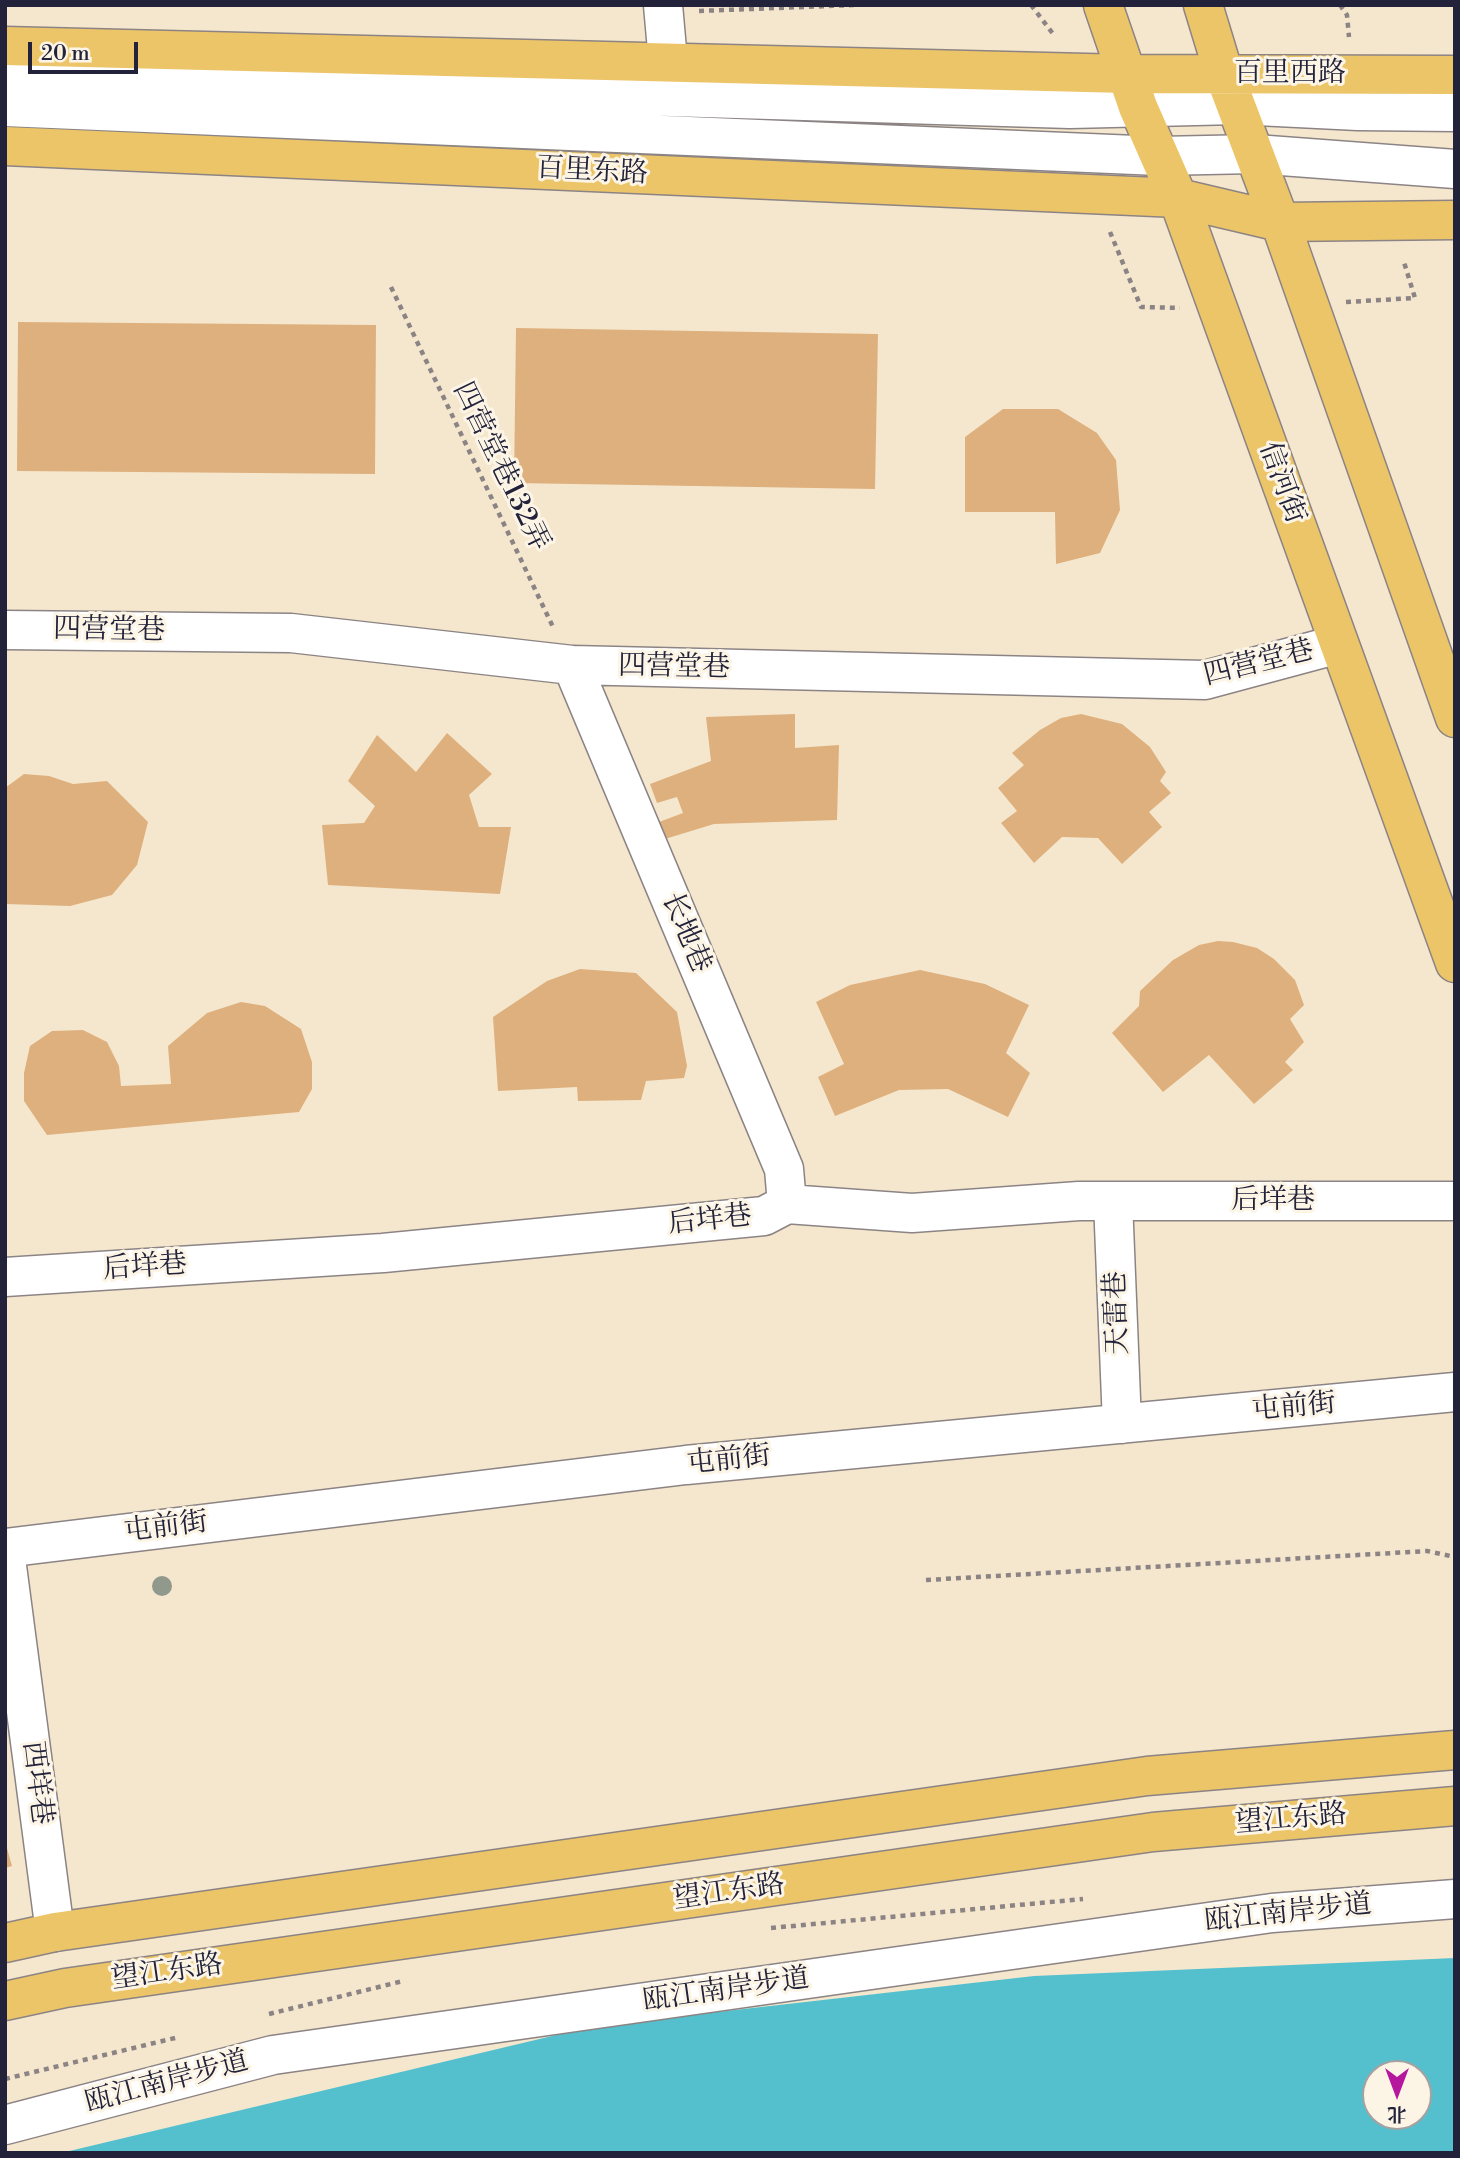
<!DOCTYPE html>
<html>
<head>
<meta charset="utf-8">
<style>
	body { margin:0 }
	#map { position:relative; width:1460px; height:2158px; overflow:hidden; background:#f5e7ce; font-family:"Libre Bodoni","Noto Serif SC",serif }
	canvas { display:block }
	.frame { position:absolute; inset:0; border:7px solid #22223b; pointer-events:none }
	.north { position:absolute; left:1362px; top:2060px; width:70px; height:70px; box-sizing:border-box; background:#fcf5e5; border:2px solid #a5a1a1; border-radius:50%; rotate:180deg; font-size:19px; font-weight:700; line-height:28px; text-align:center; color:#22223b }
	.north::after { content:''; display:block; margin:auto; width:24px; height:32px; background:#b5179e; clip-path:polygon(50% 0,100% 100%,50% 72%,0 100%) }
	.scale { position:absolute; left:28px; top:42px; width:110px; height:32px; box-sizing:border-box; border:4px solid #22223b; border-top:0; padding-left:9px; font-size:21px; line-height:24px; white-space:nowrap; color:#22223b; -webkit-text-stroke:5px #fcf5e5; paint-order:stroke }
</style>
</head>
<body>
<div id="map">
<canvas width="1460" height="2158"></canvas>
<div class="frame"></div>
<div class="north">北</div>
<div class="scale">20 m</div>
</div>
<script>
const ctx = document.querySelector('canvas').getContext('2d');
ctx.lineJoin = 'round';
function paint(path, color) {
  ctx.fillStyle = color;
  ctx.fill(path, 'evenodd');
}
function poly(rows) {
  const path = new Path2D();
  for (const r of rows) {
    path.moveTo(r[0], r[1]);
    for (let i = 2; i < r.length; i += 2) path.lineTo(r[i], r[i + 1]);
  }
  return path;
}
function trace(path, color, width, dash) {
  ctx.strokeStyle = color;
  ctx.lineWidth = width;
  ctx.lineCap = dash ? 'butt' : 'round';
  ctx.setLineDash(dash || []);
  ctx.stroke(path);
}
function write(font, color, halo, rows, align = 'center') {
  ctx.font = font + ' "Libre Bodoni","Noto Serif SC",serif';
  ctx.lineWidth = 6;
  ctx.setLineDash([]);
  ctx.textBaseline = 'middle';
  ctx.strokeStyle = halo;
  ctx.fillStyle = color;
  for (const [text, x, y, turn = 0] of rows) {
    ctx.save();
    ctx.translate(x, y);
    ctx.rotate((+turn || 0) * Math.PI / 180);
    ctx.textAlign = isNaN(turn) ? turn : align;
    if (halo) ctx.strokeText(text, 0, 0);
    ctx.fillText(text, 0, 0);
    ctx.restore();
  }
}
paint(poly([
	[1455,1958,1455,2153,61,2153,594,2026,1034,1976],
	[1376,2074,1418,2074,1418,2116,1376,2116]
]), '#54c0ce');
paint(poly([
	[18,322,376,325,375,474,17,471],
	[516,328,878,334,875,489,514,483],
	[1003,409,1058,409,1097,433,1116,460,1120,510,1100,553,1056,564,1055,512,965,512,965,437],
	[795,714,795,748,839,745,837,820,714,824,665,839,659,822,683,813,677,797,657,803,650,784,711,761,706,717],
	[1081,714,1122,724,1150,747,1166,772,1160,781,1171,793,1149,812,1162,827,1122,864,1098,838,1062,837,1034,863,1001,823,1017,811,998,788,1024,765,1012,753,1040,730,1061,718],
	[447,733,492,774,469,795,479,827,511,827,500,894,328,885,322,825,364,823,375,806,348,781,377,735,416,772],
	[24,774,49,776,73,784,107,781,148,822,137,865,112,895,70,906,5,904,5,788],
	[1218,941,1233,942,1257,948,1274,959,1295,980,1304,1005,1290,1019,1304,1042,1285,1062,1293,1070,1254,1104,1209,1055,1163,1092,1112,1033,1139,1006,1140,991,1173,960,1199,945],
	[580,969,636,973,677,1012,687,1066,684,1078,646,1081,641,1100,578,1101,577,1087,498,1091,493,1017,547,981],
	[920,970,985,984,1029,1005,1006,1053,1030,1073,1008,1117,948,1089,899,1090,835,1116,818,1077,844,1064,816,1002,850,985],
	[241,1002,265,1006,301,1029,312,1062,312,1089,299,1112,47,1135,24,1101,24,1073,30,1046,52,1031,83,1030,107,1042,119,1066,121,1086,171,1084,168,1046,207,1013],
	[5,1841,12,1866,5,1868]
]), '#deb07d');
const minor = poly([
	[663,5,668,61],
	[5,77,1070,109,1237,105,1358,111,1455,112],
	[5,107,1159,156,1255,154,1455,169],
	[5,630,291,633,572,665,1205,680,1339,644],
	[572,665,784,1169,787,1204],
	[1113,1201,1122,1424],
	[5,1277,383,1253,764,1216,787,1204,912,1213,1079,1201,1455,1201],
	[5,1548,686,1465,1455,1392],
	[5,1551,55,1932],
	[5,2125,273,2055,1272,1913,1455,1899]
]);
const major = poly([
	[1103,5,1138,107,1178,198,1455,963],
	[1203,5,1224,74,1280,222,1455,718],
	[5,46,1126,74,1455,75],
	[5,146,1178,198,1280,222,1455,220],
	[5,1943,55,1932,1147,1776,1455,1750],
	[5,2001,65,1988,1153,1832,1455,1806]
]);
trace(minor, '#8c8484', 41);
trace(major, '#8c8484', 41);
trace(poly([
	[1031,5,1054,35],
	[1340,5,1347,15,1349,37],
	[699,11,855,5],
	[1110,232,1141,307,1180,308],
	[391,287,553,627],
	[1346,302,1415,298,1403,259],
	[926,1580,1427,1551,1455,1557],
	[771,1928,1083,1899],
	[269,2014,403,1981],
	[5,2079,179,2037]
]), '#8c8484', 4.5, [5, 5]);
trace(minor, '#fff', 38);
trace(major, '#edc569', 38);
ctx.fillStyle = '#91998d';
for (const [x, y] of [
	[162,1586]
]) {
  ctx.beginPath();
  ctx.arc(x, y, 10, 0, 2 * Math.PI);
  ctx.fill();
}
write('28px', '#22223b', '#fcf5e5', [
	["百里西路",1290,74],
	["百里东路",592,172,3],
	["四营堂巷132弄",500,467,64],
	["信河街",1281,483,70],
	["四营堂巷",109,631,1],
	["四营堂巷",1259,664,-14],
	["四营堂巷",674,668,1],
	["长地巷",685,933,67],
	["后垟巷",1273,1201],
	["后垟巷",710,1221,-6],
	["后垟巷",145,1268,-4],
	["天雷巷",1118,1313,-92],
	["屯前街",1294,1408,-5],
	["屯前街",729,1461,-6],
	["屯前街",166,1528,-7],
	["西垟巷",36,1783,83],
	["望江东路",1291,1820,-5],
	["望江东路",729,1893,-8],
	["瓯江南岸步道",1288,1914,-6],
	["望江东路",167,1973,-8],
	["瓯江南岸步道",726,1991,-8],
	["瓯江南岸步道",167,2083,-15]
]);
</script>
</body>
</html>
